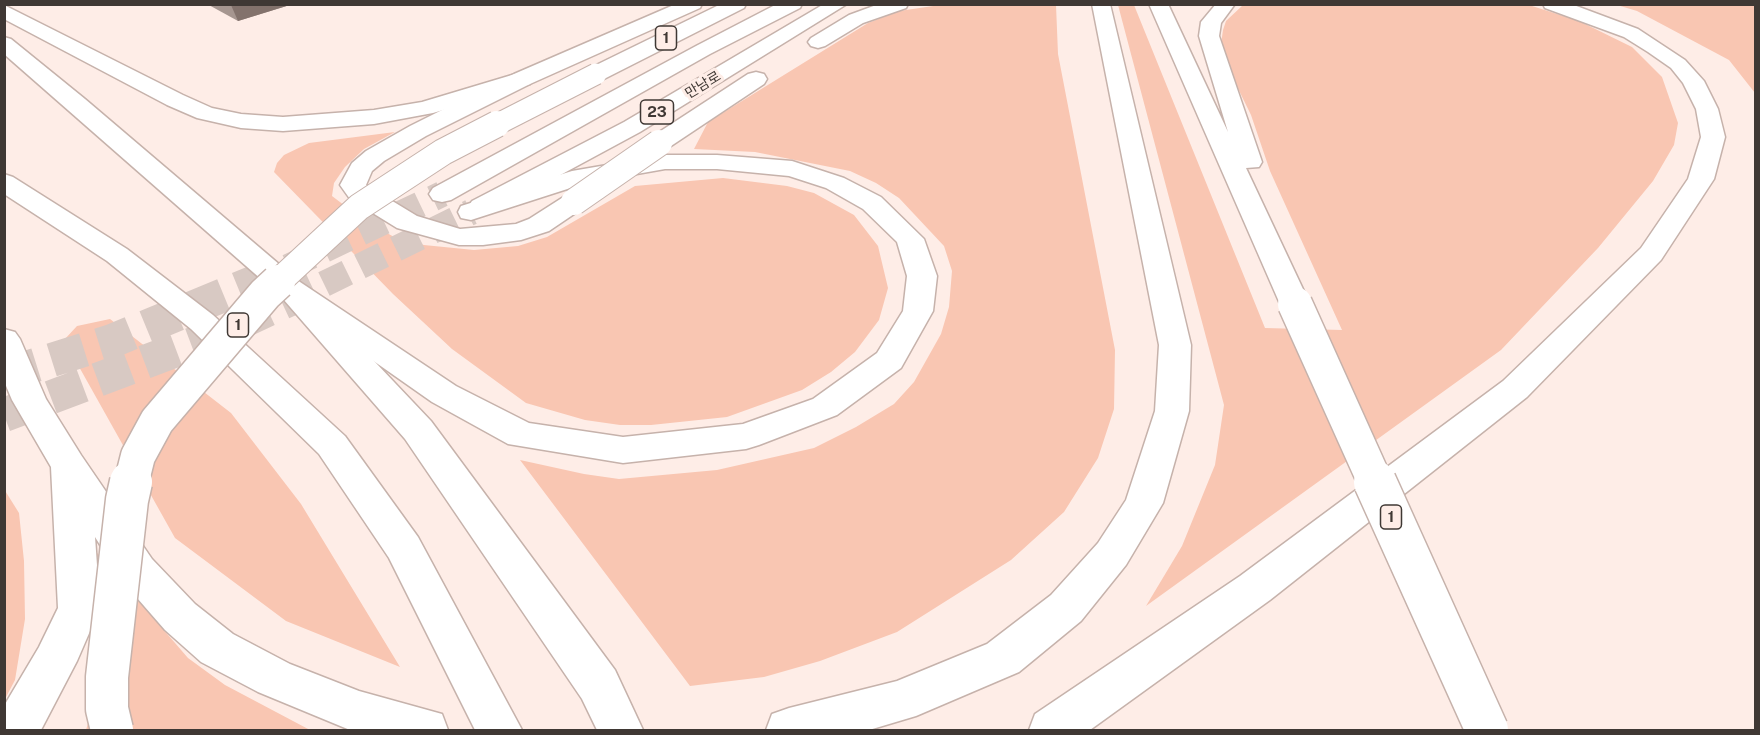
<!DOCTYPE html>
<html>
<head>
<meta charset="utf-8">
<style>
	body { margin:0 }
	#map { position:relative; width:1760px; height:735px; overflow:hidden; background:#feede7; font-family:"Public Sans",sans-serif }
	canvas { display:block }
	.frame { position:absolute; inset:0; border:6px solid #3f3834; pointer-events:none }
</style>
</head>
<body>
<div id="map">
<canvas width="1760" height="735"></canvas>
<div class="frame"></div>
</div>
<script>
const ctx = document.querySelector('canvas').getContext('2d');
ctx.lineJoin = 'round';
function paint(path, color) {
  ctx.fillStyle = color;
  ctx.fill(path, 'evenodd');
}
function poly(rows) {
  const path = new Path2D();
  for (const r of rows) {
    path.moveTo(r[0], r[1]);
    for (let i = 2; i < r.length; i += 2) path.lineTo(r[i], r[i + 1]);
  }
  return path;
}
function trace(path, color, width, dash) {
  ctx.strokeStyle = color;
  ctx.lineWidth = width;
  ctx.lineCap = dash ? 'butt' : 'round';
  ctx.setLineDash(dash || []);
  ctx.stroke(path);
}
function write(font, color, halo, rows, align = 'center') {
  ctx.font = font + ' "Public Sans","Noto Sans KR",sans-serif';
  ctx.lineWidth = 6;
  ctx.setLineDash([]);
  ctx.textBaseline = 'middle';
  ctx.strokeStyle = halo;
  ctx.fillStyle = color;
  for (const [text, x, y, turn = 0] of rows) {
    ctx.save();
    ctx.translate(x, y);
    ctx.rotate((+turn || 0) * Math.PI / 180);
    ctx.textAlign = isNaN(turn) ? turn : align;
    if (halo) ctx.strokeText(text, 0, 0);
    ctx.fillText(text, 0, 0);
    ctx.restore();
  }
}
paint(poly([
	[940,5,1056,5,1058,54,1115,350,1114,409,1098,458,1064,512,1011,560,897,632,820,661,764,677,690,686,520,460,584,474,619,479,717,470,814,448,856,427,894,404,914,382,941,334,949,307,952,271,944,246,899,198,876,183,850,171,755,152,694,149,708,122,868,23,899,11],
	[1118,5,1134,5,1265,328,1342,330,1270,171,1251,115,1227,66,1221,44,1223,30,1226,21,1243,5,1529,5,1579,21,1632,47,1662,77,1678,123,1674,145,1653,181,1598,248,1501,350,1146,606,1182,546,1215,465,1224,405],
	[1617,5,1755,5,1755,93,1729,60,1637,11],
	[395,132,364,149,345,167,334,183,332,196,361,218,394,237,424,245,474,250,518,246,547,237,635,186,723,178,787,186,814,193,854,215,878,246,888,288,879,320,855,352,831,372,802,390,727,417,651,425,620,425,585,420,526,403,452,349,393,294,274,172,277,163,284,155,309,143],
	[110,319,231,413,301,504,400,667,286,621,175,538,64,340,77,326],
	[4,489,19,513,24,561,25,619,15,680,5,699],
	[92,547,188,658,225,685,310,730,86,730,95,700,107,574]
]), '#f9c6b2');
trace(poly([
	[252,284,442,194],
	[324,284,471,212]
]), '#d8c9c3', 26, [26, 14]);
trace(poly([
	[4,375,112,341,255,282],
	[4,415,198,342,327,282]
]), '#d8c9c3', 34, [34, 16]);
const trunk = poly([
	[676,4,702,4,700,8,530,84,426,136,384,161,372,171,366,185,417,216,460,229,516,224,529,219,565,196,574,194,583,196,587,202,583,208,549,231,521,240,483,245,459,245,397,228,350,199,340,185,352,163,366,151,410,126,514,74,676,4],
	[721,4,746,4,744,8,604,79,596,80,588,79,585,74,588,69,721,4],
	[777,4,802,4,800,8,710,54,451,200,442,202,433,200,429,194,433,188,696,46,777,4],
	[824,4,847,4,640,132,490,213,481,215,472,213,468,207,472,201,624,122,824,4],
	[879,4,908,4,906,8,863,23,825,46,818,48,811,46,808,42,811,38,849,15,879,4],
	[1092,4,1110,4,1191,345,1189,411,1163,503,1126,565,1081,621,1019,672,916,716,869,730,766,730,772,714,789,708,897,681,987,644,1051,595,1098,543,1126,500,1155,411,1159,345,1092,4],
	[1149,4,1168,4,1228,132,1199,36,1201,22,1216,4,1235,4,1221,23,1219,36,1262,162,1259,167,1246,168,1310,304,1306,311,1295,313,1284,311,1280,304,1149,4],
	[1543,4,1571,4,1638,29,1685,60,1704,81,1718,109,1725,137,1714,179,1661,260,1527,397,1270,600,1090,730,1029,730,1035,714,1240,576,1503,381,1641,248,1688,179,1701,137,1696,109,1683,83,1671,68,1648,52,1624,37,1545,8,1543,4],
	[756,72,764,74,767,79,764,84,668,148,659,150,650,148,647,143,650,138,748,74,756,72],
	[4,174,13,177,127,249,213,315,345,436,418,537,522,730,475,730,389,558,319,454,191,329,107,261,4,194,4,174],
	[292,283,303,286,431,421,615,670,643,730,597,730,582,699,405,439,277,292,281,286,292,283],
	[4,329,15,332,20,339,46,399,81,455,152,559,195,604,233,634,290,664,359,691,442,714,448,730,350,730,258,692,201,662,165,630,124,583,95,537,100,608,77,661,41,730,4,730,4,706,39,647,58,608,51,467,12,400,4,381,4,329]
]);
const motorway = poly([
	[4,5,183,95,212,108,241,114,283,117,374,110,422,102,522,72,530,74,533,79,530,84,433,113,374,124,283,131,241,128,197,118,167,105,4,19,4,5],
	[4,37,11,39,85,99,300,282,456,386,529,423,623,437,743,424,813,399,877,353,903,311,907,276,897,242,863,209,826,188,789,176,717,169,665,169,586,183,471,220,461,218,458,212,461,206,572,171,665,155,717,155,792,161,844,178,881,197,924,239,937,276,933,311,901,368,837,415,759,445,746,449,623,463,508,444,432,402,278,294,4,54,4,37]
]);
trace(trunk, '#c6b2ab', 3);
trace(motorway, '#c6b2ab', 3);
paint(trunk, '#fff');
paint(motorway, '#fff');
const trunkBridgeFar3 = poly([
	[494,126,596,74]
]);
const trunkBridgeFar2 = poly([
	[574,202,659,143],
	[276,284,359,207,443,152,497,124]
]);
const trunkBridgeFar1 = poly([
	[1295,304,1376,484],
	[131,484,138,456,157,421,265,294,278,282]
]);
const trunkBridge = poly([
	[1375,482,1487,730],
	[112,730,107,709,107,677,127,500,131,482]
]);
trace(trunkBridgeFar3, '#c6b2ab', 23, []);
trace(trunkBridgeFar2, '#c6b2ab', 28, []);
trace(trunkBridgeFar1, '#c6b2ab', 37, []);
trace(trunkBridge, '#c6b2ab', 45, []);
trace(trunkBridgeFar3, '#fff', 21);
trace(trunkBridgeFar2, '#fff', 26);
trace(trunkBridgeFar1, '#fff', 34);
trace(trunkBridge, '#fff', 42);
paint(poly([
	[207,4,293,4,238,21]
]), '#a69690');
paint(poly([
	[231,5,231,4,293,4,238,21]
]), '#83726c');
write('14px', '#3f3834', '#feede7', [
	["만남로",703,85,-31]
]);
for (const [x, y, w] of [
	[666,38,21],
	[657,112,33],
	[238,325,21],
	[1391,517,21]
]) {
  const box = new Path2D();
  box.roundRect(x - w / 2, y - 12, w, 24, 4.5);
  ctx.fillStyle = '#feede7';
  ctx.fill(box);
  trace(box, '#3f3834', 1.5);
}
write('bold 15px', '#3f3834', null, [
	["1",666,38],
	["23",657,112],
	["1",238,325],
	["1",1391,517]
]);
</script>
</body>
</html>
